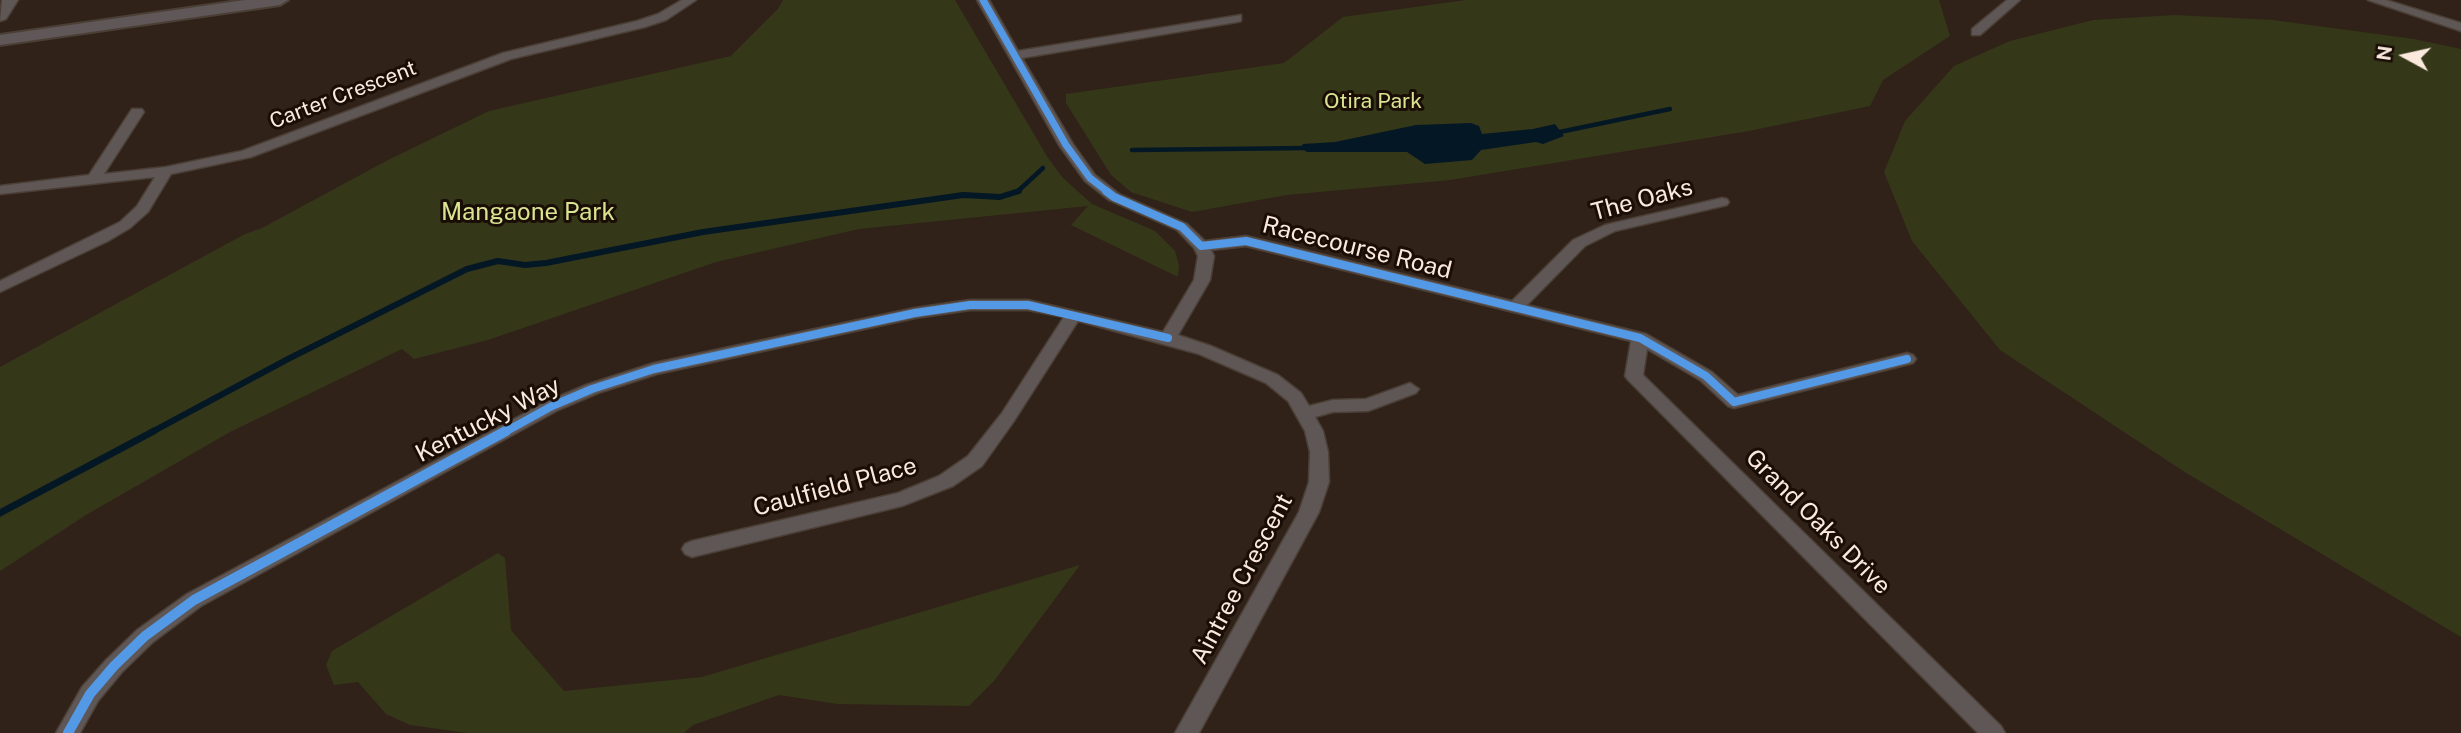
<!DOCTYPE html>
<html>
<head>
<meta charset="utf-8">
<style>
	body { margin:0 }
	#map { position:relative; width:2461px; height:733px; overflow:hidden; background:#302219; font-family:"Public Sans",sans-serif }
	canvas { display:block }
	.north { position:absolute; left:2370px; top:21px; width:70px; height:70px; -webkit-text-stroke:5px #190d06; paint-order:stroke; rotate:278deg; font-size:19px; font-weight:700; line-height:28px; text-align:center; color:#fbe9de }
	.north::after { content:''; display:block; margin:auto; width:24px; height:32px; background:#fbe9de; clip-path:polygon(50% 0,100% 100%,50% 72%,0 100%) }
</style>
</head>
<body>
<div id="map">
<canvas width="2461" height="733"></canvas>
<div class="north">N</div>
</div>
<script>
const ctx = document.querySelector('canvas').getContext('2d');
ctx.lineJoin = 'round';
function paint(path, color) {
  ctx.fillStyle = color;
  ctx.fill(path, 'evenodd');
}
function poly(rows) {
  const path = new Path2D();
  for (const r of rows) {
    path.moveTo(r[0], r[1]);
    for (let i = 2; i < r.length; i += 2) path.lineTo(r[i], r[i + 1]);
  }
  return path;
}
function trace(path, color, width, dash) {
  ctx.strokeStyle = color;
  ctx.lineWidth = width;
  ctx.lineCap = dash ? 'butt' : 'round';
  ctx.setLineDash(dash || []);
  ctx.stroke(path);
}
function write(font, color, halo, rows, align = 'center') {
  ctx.font = font + ' "Public Sans",sans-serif';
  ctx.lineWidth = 6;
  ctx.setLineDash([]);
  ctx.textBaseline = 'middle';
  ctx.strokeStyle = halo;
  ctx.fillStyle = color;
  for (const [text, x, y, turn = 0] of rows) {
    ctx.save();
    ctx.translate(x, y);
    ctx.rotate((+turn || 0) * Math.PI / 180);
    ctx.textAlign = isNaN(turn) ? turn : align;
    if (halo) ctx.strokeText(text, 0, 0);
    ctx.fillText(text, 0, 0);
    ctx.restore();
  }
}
paint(poly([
	[783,0,955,0,1048,158,1063,178,1092,204,1155,231,1175,251,1179,265,1178,277,1071,225,1088,206,859,229,716,262,488,340,414,359,402,349,230,432,86,515,0,571,0,367,245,234,262,228,388,160,489,111,731,56,778,9],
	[1466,0,1939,0,1950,36,1883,80,1870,106,1749,131,1450,180,1287,195,1192,212,1131,192,1111,175,1066,103,1066,94,1284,63,1343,17],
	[2175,15,2273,20,2414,39,2461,49,2461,637,2183,471,2000,350,1912,241,1884,172,1905,121,1954,66,2010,41,2093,20],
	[498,553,505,558,511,630,564,691,702,677,1080,565,994,681,969,706,838,704,779,695,693,725,684,733,468,733,410,725,386,714,358,682,334,685,326,665,332,651]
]), '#353719');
paint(poly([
	[1471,123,1479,126,1482,134,1533,129,1555,124,1564,136,1543,144,1536,142,1481,150,1472,160,1425,164,1407,152,1307,152,1301,148,1303,144,1335,142,1416,125]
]), '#041725');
trace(poly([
	[1555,133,1670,109],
	[1132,150,1308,148],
	[1017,192,1043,168]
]), '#041725', 4.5);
trace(poly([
	[150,433,288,359,467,269,498,261,525,265,546,263,703,232,963,195,1000,197,1019,191]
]), '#041725', 6);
trace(poly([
	[0,513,154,431]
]), '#041725', 7);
const minor = poly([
	[682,0,696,0,666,20,645,27,511,59,251,157,171,174,148,212,130,228,108,241,0,292,0,281,120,222,137,206,155,177,0,194,0,186,89,175,132,109,142,109,144,112,104,174,166,167,242,151,503,53,637,21,658,14,682,0],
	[977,0,989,0,1018,51,1241,15,1241,21,1237,22,1022,58,1073,144,1095,175,1119,194,1187,224,1205,241,1246,236,1512,301,1573,240,1605,225,1722,198,1727,199,1729,202,1727,205,1615,231,1585,246,1527,305,1646,334,1712,372,1738,395,1907,353,1913,355,1916,359,1913,363,1734,408,1728,406,1700,380,1647,349,1643,375,2001,726,2005,733,1978,733,1628,380,1625,376,1631,341,1246,246,1211,250,1214,256,1210,280,1178,335,1211,346,1278,375,1301,393,1309,406,1333,400,1366,399,1410,383,1419,389,1416,393,1368,411,1333,412,1315,417,1323,431,1328,452,1329,482,1319,512,1199,733,1175,733,1299,512,1309,482,1310,452,1305,431,1288,401,1266,383,1199,354,1078,321,1014,421,982,466,953,486,902,506,692,557,685,554,682,549,685,544,692,541,898,493,939,476,968,456,1002,413,1064,317,1028,310,970,310,915,318,657,374,598,393,558,410,201,606,153,642,122,672,98,701,80,733,56,733,82,687,106,660,137,630,187,594,546,402,586,385,654,363,915,308,970,300,1028,300,1163,332,1194,280,1198,256,1194,248,1177,230,1109,200,1085,181,1059,145,977,0],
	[2007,0,2020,0,1980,35,1972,35,1972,29,2007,0],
	[2368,0,2386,0,2461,23,2461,31,2368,0]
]);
const tertiary = poly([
	[2,0,18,0,6,19,0,21,2,0]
]);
const secondary = poly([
	[245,0,288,0,280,5,0,45,0,35,245,0]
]);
trace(minor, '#4b3f36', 3);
trace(tertiary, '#4b3f36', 3);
trace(secondary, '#4b3f36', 4);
paint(minor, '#5e5756');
paint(tertiary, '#5e5756');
paint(secondary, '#605858');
trace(poly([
	[983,0,1066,145,1090,178,1108,192]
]), '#5399e6', 7);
trace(poly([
	[1106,191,1114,197,1182,227,1201,246,1246,241,1640,338,1706,376,1734,402,1907,359],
	[503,433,552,406,592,389,654,369,915,313,970,305,1028,305,1168,338]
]), '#5399e6', 8);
trace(poly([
	[68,733,90,694,114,666,145,636,194,600,506,431]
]), '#5399e6', 10);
write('21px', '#fbe9de', '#190d06', [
	["Carter Crescent",343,95,-21]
]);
write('21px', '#d9e390', '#190d06', [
	["Otira Park",1373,102]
]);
write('24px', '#fbe9de', '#190d06', [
	["The Oaks",1642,200,-15],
	["Racecourse Road",1357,248,14],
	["Kentucky Way",488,420,-27],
	["Caulfield Place",835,487,-15],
	["Grand Oaks Drive",1818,522,45],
	["Aintree Crescent",1242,579,-62]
]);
write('24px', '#d9e390', '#190d06', [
	["Mangaone Park",528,213]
]);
</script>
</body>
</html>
